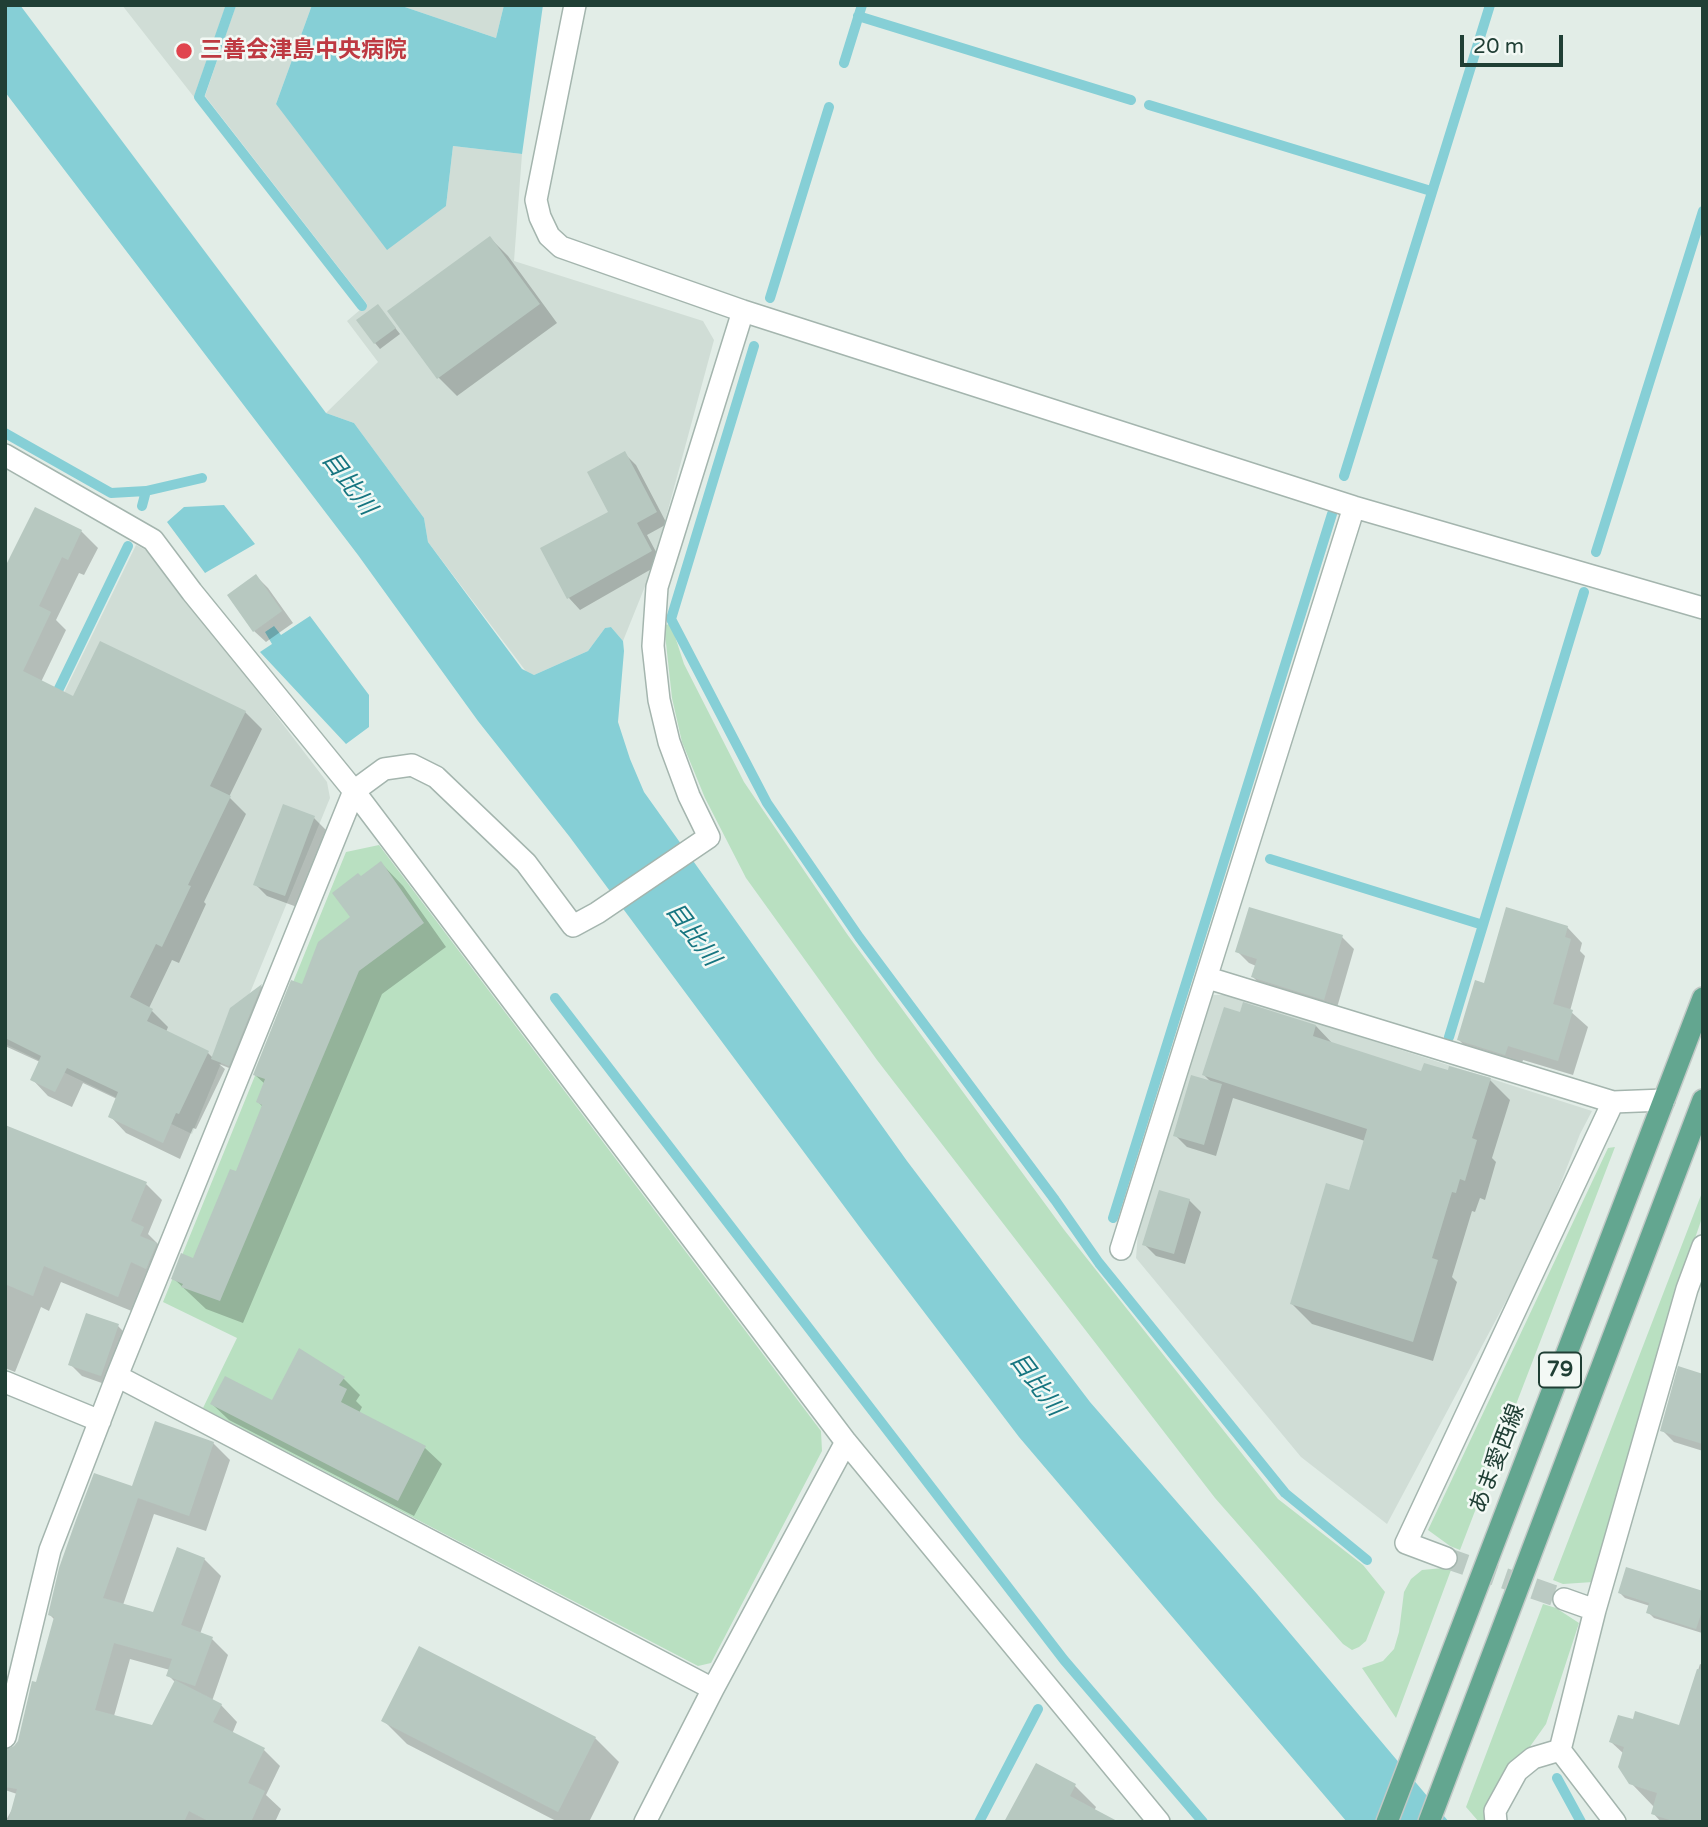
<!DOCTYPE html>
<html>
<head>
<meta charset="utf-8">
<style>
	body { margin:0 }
	#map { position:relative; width:1708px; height:1827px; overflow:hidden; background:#e2ede7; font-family:"Varela Round",sans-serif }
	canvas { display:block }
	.frame { position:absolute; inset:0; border:7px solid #203f35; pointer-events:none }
	.scale { position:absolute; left:1460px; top:35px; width:103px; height:32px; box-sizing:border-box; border:4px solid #203f35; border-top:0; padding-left:9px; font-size:21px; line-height:24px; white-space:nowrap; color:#203f35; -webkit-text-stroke:5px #f3f9f5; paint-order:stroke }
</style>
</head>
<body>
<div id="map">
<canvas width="1708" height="1827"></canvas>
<div class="frame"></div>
<div class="scale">20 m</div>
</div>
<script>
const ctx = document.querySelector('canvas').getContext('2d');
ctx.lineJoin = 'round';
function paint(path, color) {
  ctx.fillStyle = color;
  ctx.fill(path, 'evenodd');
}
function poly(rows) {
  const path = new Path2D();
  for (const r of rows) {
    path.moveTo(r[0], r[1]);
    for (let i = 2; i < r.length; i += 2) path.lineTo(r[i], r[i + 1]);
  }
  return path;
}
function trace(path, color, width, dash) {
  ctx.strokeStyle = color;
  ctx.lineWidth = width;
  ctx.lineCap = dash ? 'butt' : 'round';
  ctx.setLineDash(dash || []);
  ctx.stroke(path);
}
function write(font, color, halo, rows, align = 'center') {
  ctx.font = font + ' "Varela Round","Noto Sans JP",sans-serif';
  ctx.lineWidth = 5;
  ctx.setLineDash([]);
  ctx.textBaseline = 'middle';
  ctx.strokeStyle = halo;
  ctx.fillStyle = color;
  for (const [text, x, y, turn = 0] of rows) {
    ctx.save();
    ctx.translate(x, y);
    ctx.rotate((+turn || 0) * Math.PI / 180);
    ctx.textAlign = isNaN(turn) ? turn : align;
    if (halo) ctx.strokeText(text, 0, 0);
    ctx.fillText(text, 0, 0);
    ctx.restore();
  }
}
paint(poly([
	[122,5,226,5,194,97],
	[236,5,312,5,276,104,446,206,453,146,522,154,514,261,703,321,714,340,652,569,623,641,611,627,605,628,588,651,534,675,528,674,428,542,424,518,354,423,326,413,378,362,347,321,367,304,205,96],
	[399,5,504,5,496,38],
	[136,545,152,553,327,782,330,798,192,1134,5,1044,5,814],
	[1212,995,1229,995,1592,1111,1580,1134,1538,1241,1387,1524,1301,1457,1136,1258,1138,1232]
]), '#d0ddd6');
paint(poly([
	[671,624,684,664,744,782,847,934,1065,1231,1278,1499,1363,1565,1385,1592,1366,1641,1359,1647,1352,1650,1343,1644,1215,1498,877,1060,746,878,705,798,682,742,672,698,664,625],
	[379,845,821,1431,822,1451,711,1663,698,1666,203,1408,237,1338,163,1302,346,852],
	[1615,1147,1460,1550,1450,1546,1428,1530,1608,1148],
	[1703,1190,1703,1215,1681,1279,1593,1582,1563,1584,1553,1580],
	[1443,1568,1451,1570,1396,1718,1362,1668,1383,1661,1394,1649,1399,1632,1404,1592,1411,1579,1422,1570],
	[1543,1604,1556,1608,1579,1623,1546,1724,1524,1755,1488,1822,1479,1822,1466,1807]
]), '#b9e0c1');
paint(poly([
	[5,5,20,5,326,413,354,423,424,518,428,542,522,669,534,675,588,651,605,628,611,627,623,641,624,651,618,722,630,759,644,792,907,1161,1090,1402,1257,1594,1449,1822,1347,1822,1019,1437,864,1233,569,836,478,721,358,555,5,92],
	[312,5,399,5,496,38,504,5,543,5,522,154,453,146,446,206,387,250,276,104],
	[224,505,255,544,205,573,167,522,184,507],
	[310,616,369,695,369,727,346,744,260,652,272,644,265,632,274,626,281,635]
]), '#86cfd6');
paint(poly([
	[490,238,508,256,557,323,457,396,439,378,390,312],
	[378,306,400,334,380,349,375,343],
	[624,453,636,465,667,524,647,535,662,563,580,610,569,598,542,549,610,513],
	[81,531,98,548,84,575,79,573,56,620,66,630,41,682,74,698,245,712,262,729,229,797,246,814,204,902,206,904,179,963,172,960,149,1008,168,1027,166,1032,208,1053,213,1058,231,1009,262,986,266,991,234,1070,219,1064,225,1069,196,1129,193,1128,180,1159,126,1133,110,1116,117,1099,83,1083,72,1107,48,1096,32,1079,40,1062,5,1046,5,571],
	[256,576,268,588,293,623,266,642,254,631],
	[314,818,326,830,297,907,267,896,255,884],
	[381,863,403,886,446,947,382,994,243,1323,206,1309,173,1278,193,1260,237,1173,263,1107,258,1102,265,1084,255,1075,303,986,353,918,361,878],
	[1567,927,1582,943,1580,951,1585,956,1570,1011,1588,1027,1573,1075,1523,1060,1520,1069,1474,1055,1459,1040,1485,985],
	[1342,937,1354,949,1336,1011,1265,989,1253,977,1256,966,1249,963,1237,951],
	[1316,1026,1333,1044,1422,1073,1490,1080,1510,1100,1492,1158,1496,1162,1485,1200,1480,1198,1475,1212,1472,1211,1452,1277,1457,1282,1433,1361,1312,1324,1292,1304,1350,1192,1365,1141,1233,1098,1216,1156,1187,1147,1175,1135,1211,1082,1204,1075],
	[5,1127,146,1184,162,1200,148,1234,159,1245,134,1312,61,1282,49,1311,41,1307,15,1372,5,1368],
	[1189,1200,1201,1212,1185,1264,1156,1256,1144,1244],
	[118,1326,130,1338,113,1387,82,1376,70,1364],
	[1703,1376,1703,1451,1674,1442,1662,1430],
	[343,1378,360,1395,356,1401,362,1407,359,1413,425,1448,442,1464,414,1516,229,1420,212,1404,273,1402],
	[213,1443,230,1460,206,1531,154,1514,123,1605,155,1614,204,1559,221,1576,200,1634,212,1639,228,1655,212,1701,221,1705,237,1722,232,1734,264,1750,280,1766,266,1795,281,1809,275,1822,5,1822,20,1795,5,1790,5,1674,23,1691,9,1752,19,1742,37,1684,55,1620,50,1615,133,1489],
	[130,1659,170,1670,168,1675,176,1683,153,1727,114,1716],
	[1620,1593,1703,1593,1702,1633,1654,1618,1648,1612,1650,1606,1625,1598],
	[1700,1664,1703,1665,1703,1822,1661,1822,1653,1813,1655,1808,1631,1783,1624,1754,1611,1742,1680,1727],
	[383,1720,595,1738,619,1762,589,1822,558,1822,407,1744],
	[1036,1765,1075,1786,1096,1807,1094,1811,1007,1822]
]), '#0003');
trace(poly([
	[231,5,199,97,362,306],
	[858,16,1131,100],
	[844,63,862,5],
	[1149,105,1431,191],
	[770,298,829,107],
	[754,346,671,619,767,803,859,937,1055,1200,1099,1263,1285,1493,1367,1560],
	[5,433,111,493,146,491,202,478],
	[1344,476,1490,5],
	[142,506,146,491],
	[1596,552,1703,211],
	[53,701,128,546],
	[1270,859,1483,925],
	[555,998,1064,1660,1203,1822],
	[1449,1037,1584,592],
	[1113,1218,1332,514],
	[1557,1778,1581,1822],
	[979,1822,1038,1709]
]), '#86cfd6', 10);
paint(poly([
	[490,236,540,304,437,379,387,311],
	[378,304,396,328,374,344,356,320],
	[625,451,657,512,637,523,652,551,567,599,540,548,608,512,587,472],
	[35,507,82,530,68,560,62,557,39,606,51,612,23,671,73,696,100,641,246,711,210,786,231,796,188,885,191,886,162,947,156,944,130,997,153,1009,147,1021,209,1051,179,1114,176,1113,163,1143,108,1117,118,1092,67,1068,55,1092,30,1080,41,1056,5,1038,5,567],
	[256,574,282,611,253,632,227,595],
	[283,804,315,816,285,896,253,885],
	[381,861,424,923,359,971,220,1301,181,1287,183,1284,171,1279,181,1253,193,1258,230,1169,236,1171,262,1105,256,1102,265,1079,253,1075,291,980,302,984,318,942,350,917,332,893,358,873,361,876],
	[1249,907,1343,935,1324,1000,1251,977,1257,959,1235,952],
	[1506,907,1568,926,1565,937,1571,939,1553,1004,1573,1010,1558,1061,1508,1046,1505,1055,1457,1040,1475,980,1484,983],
	[262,984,229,1066,211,1059,230,1008],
	[1243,1002,1316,1025,1313,1036,1421,1071,1424,1063,1448,1070,1449,1066,1491,1078,1472,1138,1477,1140,1465,1181,1460,1179,1456,1193,1452,1192,1432,1258,1438,1260,1413,1342,1290,1304,1326,1183,1349,1190,1367,1129,1202,1075,1224,1007,1240,1012],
	[1191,1075,1222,1084,1204,1145,1173,1136],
	[5,1125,147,1182,131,1221,144,1227,140,1236,157,1243,146,1269,131,1262,118,1297,44,1266,33,1296,5,1284],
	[1159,1190,1190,1199,1174,1254,1142,1245],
	[86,1313,119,1324,101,1376,68,1365],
	[299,1348,345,1377,339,1385,347,1389,341,1402,426,1446,398,1501,210,1404,225,1376,272,1400],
	[1678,1366,1703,1374,1703,1444,1660,1431],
	[155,1421,214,1442,189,1516,138,1498,103,1598,153,1612,177,1547,205,1558,181,1625,213,1637,195,1686,166,1676,172,1659,114,1643,95,1710,152,1725,175,1680,222,1704,213,1722,265,1748,248,1783,265,1791,251,1822,210,1822,189,1811,184,1822,8,1822,17,1789,5,1787,5,1750,14,1746,18,1741,32,1681,36,1682,54,1617,48,1615,59,1568,76,1520,94,1473,132,1486],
	[1626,1567,1703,1591,1703,1608,1696,1629,1646,1613,1649,1603,1618,1593],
	[419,1646,596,1737,558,1812,381,1721],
	[1697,1669,1703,1670,1703,1822,1676,1822,1651,1814,1657,1793,1629,1784,1618,1767,1624,1747,1609,1742,1618,1715,1633,1719,1635,1711,1679,1725],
	[1036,1763,1076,1784,1070,1796,1119,1822,1004,1822]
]), '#b7c8c0');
trace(poly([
	[1446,1558,1564,1599]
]), '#bbcac3', 21, [21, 10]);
const street = poly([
	[575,5,536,200,540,217,549,236,561,247,743,311,1354,507,1703,608],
	[5,455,153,540,192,592,354,791,846,1442,1159,1822],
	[1208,978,1613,1102],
	[1121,1249,1354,507],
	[117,1376,713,1689],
	[5,1382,100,1421],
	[1446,1558,1406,1543,1613,1102,1664,1100],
	[1564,1599,1595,1610],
	[5,1737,50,1550,117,1376,354,791,384,769,412,765,436,777,526,863,573,926,597,913,709,837,689,796,669,742,659,700,653,646,657,587,743,311],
	[1560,1750,1615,1822],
	[645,1822,713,1689,846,1442],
	[1496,1822,1495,1811,1517,1771,1533,1758,1560,1750,1595,1610,1687,1289,1703,1246]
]);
const primary = poly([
	[1387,1822,1703,998],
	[1429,1822,1703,1100]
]);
trace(street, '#a4b5ae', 24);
trace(primary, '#c1c9c6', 24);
trace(street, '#fff', 21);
trace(primary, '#63a690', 21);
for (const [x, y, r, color] of [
	[184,51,9,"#e0444e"]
]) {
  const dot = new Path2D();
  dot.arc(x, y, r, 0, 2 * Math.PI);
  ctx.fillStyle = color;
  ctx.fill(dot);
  trace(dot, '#f3f9f5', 2.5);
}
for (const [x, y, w] of [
	[1560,1370,42]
]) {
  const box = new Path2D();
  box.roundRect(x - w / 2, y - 17.5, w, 35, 5);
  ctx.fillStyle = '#f3f9f5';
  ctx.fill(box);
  trace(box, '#203f35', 2);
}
write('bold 21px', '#203f35', null, [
	["79",1560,1370]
]);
write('bold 23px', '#be3a42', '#f3f9f5', [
	["三善会津島中央病院",200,51]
], 'left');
write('23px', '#203f35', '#f3f9f5', [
	["あま愛西線",1498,1459,-69]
]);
write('italic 24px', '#167580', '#f3f9f5', [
	["目比川",348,484,53],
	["目比川",692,935,53],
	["目比川",1036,1385,53]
]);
</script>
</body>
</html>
